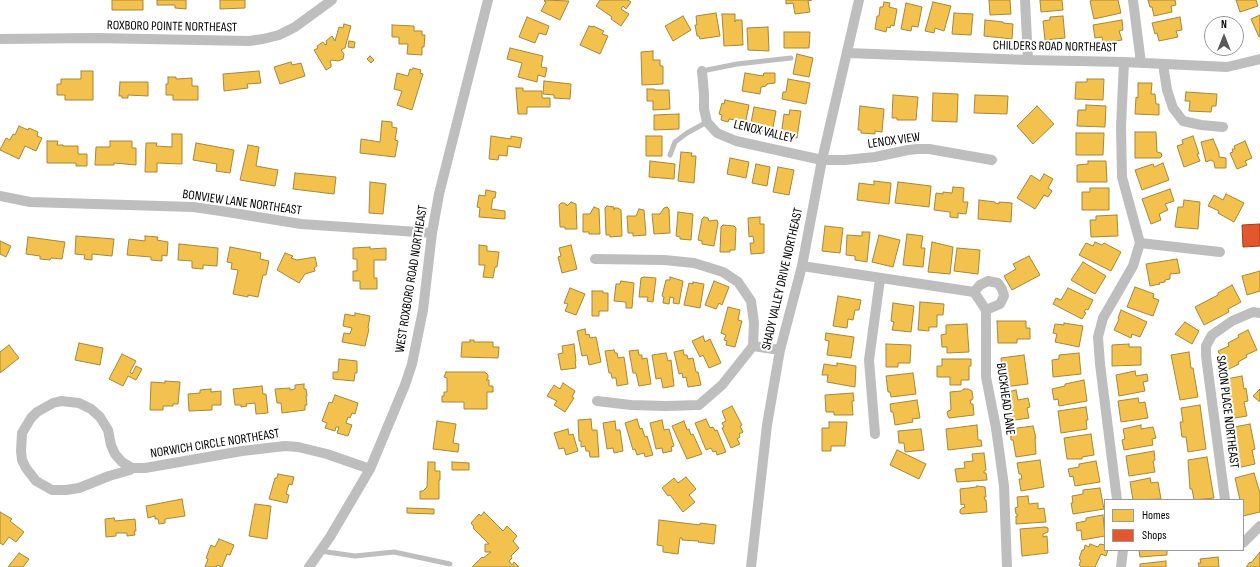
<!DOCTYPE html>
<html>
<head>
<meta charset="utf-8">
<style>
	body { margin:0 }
	#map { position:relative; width:1260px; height:567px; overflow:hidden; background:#fff; font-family:"Sofia Sans Condensed",sans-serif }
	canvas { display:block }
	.legend { position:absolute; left:1104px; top:499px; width:140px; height:52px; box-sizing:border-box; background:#fff; border:1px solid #999; margin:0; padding:5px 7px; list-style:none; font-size:12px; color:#000 }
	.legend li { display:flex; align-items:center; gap:8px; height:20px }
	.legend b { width:20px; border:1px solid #999 }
	.north { position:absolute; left:1204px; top:16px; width:40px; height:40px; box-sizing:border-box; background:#fff; border:1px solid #999; border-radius:50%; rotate:0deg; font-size:11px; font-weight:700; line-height:16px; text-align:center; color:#000 }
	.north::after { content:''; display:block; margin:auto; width:14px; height:18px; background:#595959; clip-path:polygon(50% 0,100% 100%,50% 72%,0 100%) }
</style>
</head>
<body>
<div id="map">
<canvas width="1260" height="567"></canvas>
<ul class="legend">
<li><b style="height:11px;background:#f2c14e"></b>Homes</li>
<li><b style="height:11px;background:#e4572e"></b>Shops</li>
</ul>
<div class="north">N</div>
</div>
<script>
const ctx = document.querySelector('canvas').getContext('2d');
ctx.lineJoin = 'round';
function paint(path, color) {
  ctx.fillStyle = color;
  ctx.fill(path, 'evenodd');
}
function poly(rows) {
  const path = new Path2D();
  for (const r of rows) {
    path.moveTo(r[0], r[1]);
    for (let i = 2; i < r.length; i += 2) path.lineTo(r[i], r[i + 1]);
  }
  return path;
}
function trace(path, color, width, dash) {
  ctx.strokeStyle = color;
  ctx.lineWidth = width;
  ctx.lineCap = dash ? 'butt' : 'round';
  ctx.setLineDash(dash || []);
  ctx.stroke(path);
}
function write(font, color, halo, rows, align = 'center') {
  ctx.font = font + ' "Sofia Sans Condensed",sans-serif';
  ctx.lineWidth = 4;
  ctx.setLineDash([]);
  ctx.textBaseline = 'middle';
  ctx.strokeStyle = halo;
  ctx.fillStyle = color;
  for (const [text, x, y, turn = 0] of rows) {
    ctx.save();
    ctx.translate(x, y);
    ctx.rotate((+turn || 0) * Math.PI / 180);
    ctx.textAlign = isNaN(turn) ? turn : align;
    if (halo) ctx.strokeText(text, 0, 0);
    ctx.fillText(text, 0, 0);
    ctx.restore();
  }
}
const homes = poly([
	[112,0,143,0,143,10,112,10,112,0],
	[157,0,186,0,186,9,175,8,175,5,157,5,157,0],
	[220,0,245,0,245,8,220,9,220,0],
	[545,0,569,1,560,20,541,11,546,2,544,1,545,0],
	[600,0,628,0,631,2,626,9,623,6,621,9,629,14,621,26,611,19,612,17,596,6,600,0],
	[786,0,812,0,808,1,810,12,795,14,793,3,786,4,786,0],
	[989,0,1010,0,1011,14,990,15,989,0],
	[1040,0,1062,0,1063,10,1041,12,1040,0],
	[1092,0,1118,0,1121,13,1094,19,1090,1,1092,0],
	[1148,0,1175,0,1176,5,1171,6,1172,12,1154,16,1152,7,1150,7,1148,0],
	[1236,0,1256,0,1258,6,1240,12,1236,0],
	[884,2,890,3,889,7,897,9,894,26,891,25,890,28,887,27,886,32,875,29,877,16,879,16,880,7,883,7,884,2],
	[933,2,951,6,944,31,935,28,934,33,925,31,933,2],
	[906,3,922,7,918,27,912,26,911,31,901,29,906,3],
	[716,13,720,36,700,39,699,36,697,36,695,25,697,25,696,16,716,13],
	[954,13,973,14,971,35,952,34,954,13],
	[722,14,735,14,735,22,736,20,742,20,743,45,724,46,722,14],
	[1260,15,1260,37,1259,37,1251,19,1260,15],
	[683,16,691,30,673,41,665,26,683,16],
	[1063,16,1065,38,1045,40,1043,21,1050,20,1050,17,1063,16],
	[527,17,549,26,546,35,539,33,535,43,519,37,527,17],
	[1180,17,1182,30,1176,31,1178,37,1159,41,1157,33,1155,34,1152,23,1180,17],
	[985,20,1003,22,1003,23,1013,24,1012,39,984,36,985,20],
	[1122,20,1123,30,1119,31,1122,40,1103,43,1102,37,1095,38,1093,25,1122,20],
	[344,24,351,26,345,48,341,50,344,54,343,59,338,61,332,60,330,61,331,64,331,67,326,70,314,50,318,48,317,46,323,42,325,45,327,44,326,41,332,36,335,41,339,27,343,28,344,24],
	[392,25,414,26,414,31,422,31,422,35,425,35,424,47,422,47,422,55,407,54,408,44,399,44,399,37,392,37,392,25],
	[589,26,593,27,593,26,604,31,602,34,608,36,600,54,580,45,589,26],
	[768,27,769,51,748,50,747,28,768,27],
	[784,32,810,32,809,48,784,48,784,32],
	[349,41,355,42,354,48,348,47,349,41],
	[510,48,543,56,541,67,547,68,545,77,538,75,537,82,518,77,522,63,507,59,510,48],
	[653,51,653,60,660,60,660,66,663,66,663,84,642,85,641,52,653,51],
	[797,54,813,58,809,77,793,74,797,54],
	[370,56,374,60,371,63,367,59,370,56],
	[291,62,292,65,301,63,305,76,280,84,274,67,291,62],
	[413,68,421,70,420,73,423,74,412,110,397,105,402,91,394,89,397,73,408,76,410,69,412,70,413,68],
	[81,71,93,71,93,100,65,100,65,95,57,95,57,84,61,84,61,79,81,79,81,71],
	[259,71,261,83,247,84,248,88,224,91,223,74,259,71],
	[745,73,763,76,764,73,775,73,775,83,767,84,766,86,761,87,760,94,742,91,745,73],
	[168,77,176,77,176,79,192,78,192,86,198,86,198,100,173,100,173,95,166,95,166,84,168,84,168,77],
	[788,79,810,83,806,104,782,99,783,92,786,92,788,79],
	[1087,79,1104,79,1103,100,1075,99,1076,82,1087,82,1087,79],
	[544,81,571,84,570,99,554,98,554,95,543,94,544,81],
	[120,82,148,82,148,96,128,95,128,98,122,98,122,96,119,96,120,82],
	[1138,83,1152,83,1151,94,1155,94,1156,104,1159,104,1159,115,1135,114,1136,97,1138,98,1138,83],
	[516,88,523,88,523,91,542,91,542,98,550,98,550,107,527,107,527,114,518,114,516,88],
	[647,89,654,89,654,90,669,90,670,109,653,110,653,101,647,101,647,89],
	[1186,92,1217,94,1216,106,1212,106,1211,112,1189,111,1190,101,1185,101,1186,92],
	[933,93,958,94,957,122,932,121,933,93],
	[893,95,918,97,916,120,897,120,897,118,892,118,893,95],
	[975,95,1008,96,1007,114,974,113,975,95],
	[725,100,749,105,744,130,734,128,735,120,729,119,728,122,721,120,722,115,719,114,722,103,724,104,725,100],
	[1086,105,1106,106,1105,127,1077,126,1078,110,1086,110,1086,105],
	[860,106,884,109,882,132,875,131,875,134,861,133,861,130,858,130,860,106],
	[1037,106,1054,124,1033,144,1017,126,1037,106],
	[754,107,776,111,772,133,750,128,754,107],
	[790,110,801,111,797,138,781,136,784,114,789,115,790,110],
	[679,114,679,129,654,130,654,115,679,114],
	[382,121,392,122,392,127,397,128,395,140,398,141,395,157,360,153,361,139,380,142,382,121],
	[19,126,28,130,29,128,38,132,37,136,42,138,36,151,25,146,19,159,0,150,6,138,10,140,13,134,15,135,19,126],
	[1135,132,1156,132,1157,152,1161,153,1162,156,1160,158,1135,158,1135,132],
	[1076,133,1104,133,1103,155,1076,155,1076,133],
	[172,134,182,134,182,164,157,163,157,172,145,172,146,143,157,143,156,146,172,147,172,134],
	[491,136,511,139,511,136,522,138,520,148,508,146,507,156,499,155,498,160,489,159,491,136],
	[646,136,662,136,662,156,646,156,646,136],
	[1193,136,1199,154,1197,154,1200,161,1184,167,1177,146,1183,144,1182,140,1193,136],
	[1213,139,1219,153,1219,157,1226,158,1226,168,1215,168,1214,162,1211,160,1206,162,1201,142,1213,139],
	[47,141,58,141,57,145,63,145,63,146,78,146,78,154,87,154,87,166,76,166,76,163,47,163,47,141],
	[110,141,132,141,132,148,136,148,136,165,114,163,114,165,95,165,96,147,110,147,110,141],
	[1245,141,1252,158,1245,161,1247,165,1237,169,1230,153,1233,152,1232,149,1235,149,1234,146,1245,141],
	[196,143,234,150,230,173,216,171,217,164,193,160,196,143],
	[248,145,259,147,256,166,278,170,275,186,240,180,248,145],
	[681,152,692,153,691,156,696,156,694,183,678,181,681,152],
	[730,158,749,162,746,178,727,174,730,158],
	[650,161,675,164,674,179,649,177,650,161],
	[1088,161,1106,161,1107,182,1077,182,1077,165,1088,164,1088,161],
	[1163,163,1169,180,1142,190,1135,170,1153,164,1154,167,1163,163],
	[756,164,770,167,767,186,752,183,756,164],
	[778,167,794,170,789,195,773,192,778,167],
	[295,173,336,177,334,194,293,189,295,173],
	[1044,174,1053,179,1048,188,1052,191,1048,197,1044,195,1035,209,1017,198,1031,175,1040,181,1044,174],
	[874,181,891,183,889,204,857,200,859,183,874,185,874,181],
	[370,182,386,184,383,214,369,213,370,182],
	[898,182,931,186,929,207,895,203,898,182],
	[953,187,964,188,963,202,968,202,966,214,958,213,958,218,950,217,950,212,934,210,936,193,943,194,943,192,952,193,953,187],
	[1090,188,1109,188,1109,210,1082,210,1082,192,1090,192,1090,188],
	[1170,189,1174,201,1165,204,1168,210,1159,214,1161,220,1151,224,1142,199,1170,189],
	[486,190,496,192,495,198,493,198,491,209,505,211,505,219,479,217,480,208,477,207,479,195,485,196,486,190],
	[1226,194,1244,203,1234,222,1218,213,1219,211,1208,206,1214,195,1223,200,1226,194],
	[979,200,995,202,995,203,999,204,999,202,1012,203,1011,222,978,219,979,200],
	[1184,200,1200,202,1198,229,1175,227,1178,207,1183,207,1184,200],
	[571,202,576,204,577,229,565,229,565,227,560,227,559,205,561,203,564,203,567,205,567,206,571,202],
	[607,206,614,207,614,210,615,208,618,208,621,210,622,236,610,237,610,235,606,235,605,208,607,206],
	[594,207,599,209,600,234,589,234,589,232,583,232,583,214,590,214,594,207],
	[667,207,669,209,670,233,654,234,652,214,660,214,664,208,667,207],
	[639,209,644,210,646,235,633,236,633,233,628,233,627,216,636,216,639,209],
	[678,212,693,214,691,240,680,239,680,237,676,236,678,212],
	[1117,215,1118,236,1091,237,1090,220,1096,220,1096,216,1117,215],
	[704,217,708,218,709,221,717,220,718,223,714,246,702,244,702,241,698,240,702,219,704,217],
	[760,217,760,224,764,224,764,253,751,254,750,243,754,243,753,236,749,237,748,218,760,217],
	[723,225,734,226,736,228,735,250,730,250,730,252,720,252,721,227,723,225],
	[825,226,843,228,840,253,822,251,825,226],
	[862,232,870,232,867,262,855,260,855,256,846,255,847,235,862,236,862,232],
	[907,234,923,236,921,248,925,248,923,267,903,265,907,234],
	[879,235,900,240,893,267,872,262,879,235],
	[76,236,114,239,112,256,92,254,92,260,84,259,85,255,75,254,76,236],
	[145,236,158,237,157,240,168,242,167,256,162,255,162,261,151,260,151,257,127,255,129,239,145,241,145,236],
	[28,237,65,242,62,259,51,258,50,260,40,259,40,256,26,254,28,237],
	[0,241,11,246,6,257,0,254,0,241],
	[932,242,953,247,950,274,928,272,932,242],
	[1095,242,1102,245,1104,243,1121,252,1111,271,1079,255,1086,243,1093,246,1095,242],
	[179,244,218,248,217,266,203,265,203,269,192,268,192,261,178,260,179,244],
	[479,245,487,246,487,251,499,252,497,267,495,267,493,278,483,277,485,265,479,265,479,245],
	[571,245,577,269,562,273,558,257,561,256,559,248,571,245],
	[230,247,261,253,260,259,269,261,266,275,263,275,258,297,248,295,248,297,233,294,238,270,231,269,232,263,227,262,230,247],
	[370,247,370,249,386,248,386,260,374,260,374,278,377,278,377,289,360,289,360,281,353,281,353,271,357,271,357,259,353,259,353,248,370,247],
	[957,248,980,250,978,274,954,271,957,248],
	[285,253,293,256,291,258,297,260,315,257,317,266,314,268,315,271,305,274,299,283,277,270,285,253],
	[1029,256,1040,275,1012,290,1004,276,1016,269,1013,264,1029,256],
	[1177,259,1180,273,1170,274,1170,279,1165,280,1165,282,1159,283,1160,284,1150,286,1146,264,1177,259],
	[1083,262,1106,276,1095,294,1071,280,1083,262],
	[1260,271,1260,291,1247,295,1242,276,1260,271],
	[644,277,656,278,653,302,647,301,648,297,639,297,641,278,644,277],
	[670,277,683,281,679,304,673,303,674,298,670,297,669,304,663,303,664,297,662,296,666,280,670,280,670,277],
	[621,281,634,283,632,308,626,308,626,302,614,301,616,284,620,284,621,281],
	[714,281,729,287,722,305,719,303,716,309,705,305,714,281],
	[693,282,704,284,700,308,684,305,689,283,693,284,693,282],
	[1232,285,1241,302,1228,309,1229,312,1204,325,1195,307,1218,295,1218,293,1232,285],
	[1135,287,1154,294,1153,298,1159,300,1153,316,1127,307,1135,287],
	[570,288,585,294,576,315,565,311,568,304,564,303,570,288],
	[1068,288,1093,300,1088,310,1086,309,1084,312,1086,313,1082,319,1053,304,1056,298,1061,300,1068,288],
	[592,291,603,291,603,293,608,293,608,311,599,311,599,316,592,316,592,291],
	[838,296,861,300,859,310,855,310,853,320,848,319,847,328,833,326,838,296],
	[920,302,944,304,943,315,937,315,937,327,929,327,929,331,918,330,920,302],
	[893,303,914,306,911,332,892,330,894,322,891,321,893,303],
	[728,307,740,310,738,320,742,321,735,347,726,345,727,341,724,340,726,335,721,333,728,307],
	[1121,310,1147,322,1140,337,1132,334,1131,338,1114,330,1119,319,1118,318,1121,310],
	[355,313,370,316,368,328,369,329,365,346,342,342,344,333,350,334,352,328,343,326,345,314,355,316,355,313],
	[997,321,1026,321,1026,328,1030,328,1030,339,1017,339,1017,343,998,343,997,321],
	[1185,322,1199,331,1192,344,1175,334,1185,322],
	[1064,323,1083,326,1079,347,1055,342,1057,334,1053,333,1055,324,1064,325,1064,323],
	[967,324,969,352,947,353,947,347,942,347,941,335,946,334,946,325,967,324],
	[585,329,586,335,589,334,590,338,596,337,601,362,589,365,587,355,582,356,577,331,585,329],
	[1248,330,1257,350,1246,355,1247,357,1238,362,1239,364,1227,370,1218,351,1229,346,1228,343,1239,337,1238,335,1248,330],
	[826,333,854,337,851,358,827,355,829,341,825,340,826,333],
	[703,336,705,342,710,339,721,363,709,368,703,355,700,357,692,341,703,336],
	[470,340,474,340,474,342,493,342,493,347,499,347,498,358,461,357,462,342,470,342,470,340],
	[79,343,103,348,100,365,75,360,79,343],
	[574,344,576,361,575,361,576,368,561,370,558,354,563,353,562,346,574,344],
	[886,344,911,345,910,363,898,363,898,367,886,367,886,344],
	[1129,344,1129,347,1141,347,1141,365,1112,366,1112,345,1129,344],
	[9,345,19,358,0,373,0,352,9,345],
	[614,350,615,353,617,353,618,358,624,357,628,384,617,386,616,378,612,378,611,373,609,373,605,351,614,350],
	[638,350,639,355,642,355,642,359,647,358,651,384,639,386,636,373,633,373,629,351,638,350],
	[683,350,684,355,687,355,688,359,693,358,696,372,698,372,701,385,688,387,686,377,683,378,682,373,679,374,674,352,683,350],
	[1189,352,1191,368,1193,368,1198,397,1180,400,1171,355,1189,352],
	[666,353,668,361,671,360,674,386,663,388,661,378,656,379,652,355,666,353],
	[1079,353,1081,374,1053,377,1052,360,1059,359,1059,355,1079,353],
	[122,354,136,361,130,372,132,374,136,366,142,369,136,380,128,376,123,386,109,379,122,354],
	[1024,355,1028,384,1004,387,1003,375,1006,375,1005,370,1002,371,1001,358,1024,355],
	[339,359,357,361,357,373,355,373,354,381,333,379,333,372,338,372,339,359],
	[942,359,971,359,971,366,969,366,969,380,961,380,961,385,950,385,950,377,937,377,937,366,942,366,942,359],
	[837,363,856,366,855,387,827,382,828,375,822,375,824,364,837,366,837,363],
	[1135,371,1136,376,1147,374,1148,381,1143,382,1145,391,1119,396,1116,375,1135,371],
	[446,372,485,372,488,375,488,378,486,380,489,380,489,386,493,386,493,392,487,392,487,409,464,409,464,402,442,402,442,396,444,396,444,392,447,392,447,378,444,377,446,372],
	[913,373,916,394,891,397,890,392,888,392,886,376,913,373],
	[1242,376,1244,389,1246,388,1248,401,1244,402,1247,416,1228,419,1221,380,1242,376],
	[1084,380,1087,401,1059,406,1058,399,1054,400,1052,389,1065,386,1065,384,1084,380],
	[165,381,180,382,178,404,173,404,173,406,163,406,163,410,150,410,151,382,165,383,165,381],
	[563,383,575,391,572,397,574,398,565,412,554,405,557,401,547,396,554,385,560,389,563,383],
	[304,384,304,389,306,389,307,396,306,396,307,405,305,405,305,410,282,413,281,403,277,403,275,389,290,388,290,390,295,389,295,385,304,384],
	[262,386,263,394,266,394,268,413,256,414,255,403,246,404,247,406,241,407,241,405,235,405,233,389,262,386],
	[211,389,211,392,221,391,221,405,212,405,212,410,189,411,188,394,200,393,200,390,211,389],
	[964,389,968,389,972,391,973,398,972,400,970,400,971,404,973,404,974,415,949,418,948,416,947,412,948,411,951,410,950,392,961,391,964,389],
	[1260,389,1260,402,1253,396,1260,389],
	[1016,390,1018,400,1028,398,1030,407,1027,408,1029,418,1008,421,1003,393,1016,390],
	[853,393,854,401,852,401,853,415,834,415,834,412,826,412,825,395,853,393],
	[335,395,358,403,355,414,352,413,350,418,348,417,346,423,352,425,348,436,337,433,339,427,336,427,335,431,325,428,327,423,322,421,329,402,332,403,335,395],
	[1138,398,1139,403,1145,402,1148,418,1121,422,1118,401,1138,398],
	[917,400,920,418,912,419,913,422,895,425,893,412,891,412,890,404,917,400],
	[1200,405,1206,449,1188,452,1186,437,1182,437,1180,422,1183,422,1181,408,1200,405],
	[732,406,742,425,740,426,743,432,739,434,740,437,737,439,740,444,731,448,722,428,724,427,722,423,726,421,722,411,732,406],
	[1086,407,1088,420,1086,420,1087,429,1061,433,1058,411,1086,407],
	[591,419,592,430,597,430,599,457,590,457,589,451,586,451,585,446,581,447,581,441,579,441,578,420,591,419],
	[637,419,640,429,642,428,645,437,647,436,653,455,645,457,644,453,637,455,635,449,633,450,625,423,637,419],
	[706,419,710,428,713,427,715,431,717,430,726,452,717,455,716,451,713,452,711,448,706,450,695,423,706,419],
	[662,420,664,430,669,429,674,446,671,447,672,451,663,453,662,448,656,449,650,423,662,420],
	[437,421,456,424,453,443,459,444,458,452,433,449,437,421],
	[615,421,616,430,620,430,623,451,614,453,613,448,607,449,603,423,615,421],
	[684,421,687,430,689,429,691,435,693,434,702,454,687,459,672,426,684,421],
	[829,422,847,422,845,446,831,446,831,451,822,451,822,428,829,428,829,422],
	[1250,424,1255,449,1252,450,1255,464,1237,468,1229,428,1250,424],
	[977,425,978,440,981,440,982,446,948,450,946,429,977,425],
	[1141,425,1141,429,1153,427,1156,438,1152,439,1153,445,1124,450,1122,440,1125,439,1123,429,1141,425],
	[1033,426,1036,438,1035,438,1036,454,1016,457,1013,440,1011,440,1010,429,1033,426],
	[568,429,569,435,573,434,578,451,566,455,564,448,559,449,554,433,568,429],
	[921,429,924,450,905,452,904,443,899,443,898,431,921,429],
	[1091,434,1094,455,1082,457,1082,459,1067,459,1064,438,1091,434],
	[897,450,926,464,919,479,890,465,897,450],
	[1154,451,1155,460,1153,461,1155,472,1129,476,1126,456,1154,451],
	[984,453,986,470,984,471,984,473,986,473,987,480,957,482,955,469,965,468,964,462,973,461,972,454,984,453],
	[1207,457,1214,498,1194,500,1192,489,1190,489,1188,460,1207,457],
	[1040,460,1044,487,1021,491,1019,479,1022,479,1021,474,1019,474,1017,463,1040,460],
	[1096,461,1100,482,1075,486,1073,476,1070,477,1068,469,1079,467,1079,464,1096,461],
	[428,462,435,462,435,471,440,471,440,480,439,480,439,499,420,499,420,491,423,491,427,487,428,462],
	[452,462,469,463,469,470,452,470,452,462],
	[1254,473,1260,493,1260,512,1243,516,1243,500,1240,500,1235,478,1254,473],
	[278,474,294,477,292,485,289,484,286,494,289,495,287,503,269,499,275,478,277,478,278,474],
	[686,477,696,489,689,495,695,502,683,512,670,495,668,496,662,488,674,478,678,483,686,477],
	[1150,478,1151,483,1158,482,1161,499,1133,500,1130,482,1150,478],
	[977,486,985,487,986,497,984,497,985,500,986,500,987,512,962,514,960,513,960,510,962,508,965,507,964,504,961,505,960,489,977,487,977,486],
	[1100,488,1104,509,1073,514,1071,503,1073,503,1072,496,1083,494,1083,490,1100,488],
	[1028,496,1029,504,1038,503,1038,509,1044,508,1046,522,1016,524,1016,516,1018,516,1017,514,1016,514,1015,508,1018,507,1017,497,1028,496],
	[182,499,185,516,165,519,165,523,159,524,158,519,155,519,155,516,148,518,146,506,182,499],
	[255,504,271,506,267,539,249,536,255,504],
	[407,508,434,509,434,514,407,513,407,508],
	[0,512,12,519,10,521,24,532,16,542,9,537,3,545,0,543,0,512],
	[484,512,503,531,507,526,517,536,513,541,519,548,511,556,512,558,509,561,512,565,514,562,519,567,472,567,482,557,483,558,491,552,485,552,485,544,489,544,473,528,474,527,471,523,479,514,481,516,484,512],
	[1103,515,1105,536,1082,540,1081,530,1077,531,1076,523,1086,521,1086,518,1103,515],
	[114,518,115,521,135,519,136,531,134,531,135,535,127,536,127,533,116,533,116,536,106,537,105,519,114,518],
	[659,520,700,525,700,523,716,525,714,544,698,542,699,541,682,540,682,538,680,538,678,554,663,552,663,546,657,545,659,520],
	[1045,527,1048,528,1048,532,1043,534,1043,537,1047,536,1048,553,1022,556,1020,529,1045,527],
	[219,539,234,545,230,555,227,554,222,567,217,565,216,567,205,567,208,559,206,558,211,545,215,547,219,539],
	[1090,544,1098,547,1100,544,1105,545,1105,550,1108,550,1106,556,1101,554,1095,567,1081,567,1079,565,1081,560,1079,559,1082,550,1084,550,1085,545,1089,547,1090,544],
	[1139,550,1167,550,1167,555,1140,557,1139,550],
	[1260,552,1260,567,1246,567,1250,562,1251,563,1260,552],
	[19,553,29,559,23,567,8,567,19,553],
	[1218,557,1219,567,1199,567,1198,563,1201,563,1200,559,1218,557],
	[1166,561,1166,567,1140,567,1140,564,1166,561]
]);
paint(homes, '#f2c14e');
trace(homes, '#a98737', 1);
const shops = poly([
	[1260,224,1260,246,1243,247,1242,225,1260,224]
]);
paint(shops, '#e4572e');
trace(shops, '#a03d20', 1);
trace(poly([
	[702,71,737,64,791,58],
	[670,155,675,142,687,133,707,122],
	[320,551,355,556,394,552,450,564]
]), '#bebebe', 5);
trace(poly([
	[1025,0,1028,60],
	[1133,0,1141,63],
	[0,39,95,38,249,41,263,39,279,35,295,27,332,0],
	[848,53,1028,60,1124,62,1227,67,1260,59],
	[1163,64,1167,90,1173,108,1183,121,1201,125,1223,127],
	[702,71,704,94,704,109,707,122,717,133,736,141,822,160,845,160,875,157,908,150,918,149,929,149,992,160],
	[0,196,30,202,193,207,221,211,301,224,432,233],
	[1140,243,1220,252],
	[595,259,664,260,694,263,723,272,738,282,751,301,754,323,753,346,722,385,699,405,666,406,631,405,597,401],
	[802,266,974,292,986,310,986,377,996,428,1004,486,1007,567],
	[974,292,980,285,988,281,998,283,1002,289,1004,296,1000,304,986,310],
	[753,346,780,350],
	[61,401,79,403,91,409,100,417,108,430,111,445,115,454,122,462,132,468,130,470,109,476,79,488,66,490,52,490,36,481,26,468,22,460,21,451,22,433,31,418,37,412,53,403,61,401],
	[875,434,869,360,880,279],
	[132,468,145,468,242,451,285,446,298,447,327,454,370,469],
	[1117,500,1100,364,1098,337,1103,318,1133,266,1140,243,1122,177,1121,127,1124,62],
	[1225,500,1206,356,1206,346,1212,335,1232,321,1253,312,1260,313],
	[1243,543,1260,526],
	[309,567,330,537,370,469,405,385,412,364,423,310,432,233,439,194,488,0],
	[751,567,767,425,780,350,802,266,822,160,859,0],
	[1121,567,1123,550]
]), '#bebebe', 10);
write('13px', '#000', '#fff', [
	["ROXBORO POINTE NORTHEAST",172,27,1],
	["CHILDERS ROAD NORTHEAST",1055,47,1],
	["LENOX VALLEY",764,132,14],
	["LENOX VIEW",894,141,-8],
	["BONVIEW LANE NORTHEAST",242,203,8],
	["WEST ROXBORO ROAD NORTHEAST",412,279,-81],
	["SHADY VALLEY DRIVE NORTHEAST",783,279,-77],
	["BUCKHEAD LANE",1005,399,82],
	["SAXON PLACE NORTHEAST",1227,412,83],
	["NORWICH CIRCLE NORTHEAST",215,444,-9]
]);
</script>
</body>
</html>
